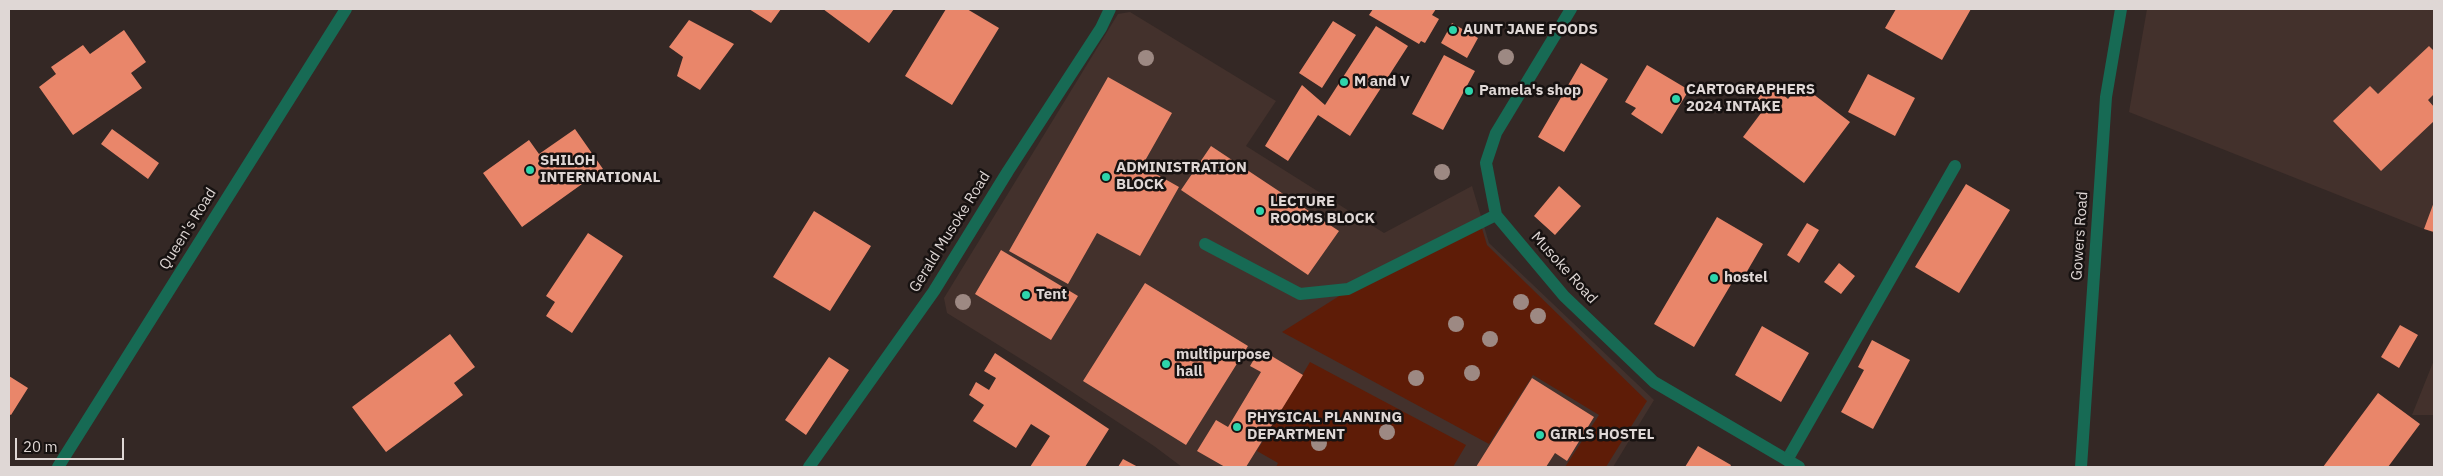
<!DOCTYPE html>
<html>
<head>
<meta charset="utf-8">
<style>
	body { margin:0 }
	#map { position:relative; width:2443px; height:476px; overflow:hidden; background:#342825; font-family:"IBM Plex Sans",sans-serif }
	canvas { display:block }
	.frame { position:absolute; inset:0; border:10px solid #dfd7d5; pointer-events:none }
	.scale { position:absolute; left:15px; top:438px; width:109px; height:22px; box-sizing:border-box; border:2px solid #dfd7d5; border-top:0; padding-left:6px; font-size:15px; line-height:18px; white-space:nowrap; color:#dfd7d5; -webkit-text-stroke:4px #171211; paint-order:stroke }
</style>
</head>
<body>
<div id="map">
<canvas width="2443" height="476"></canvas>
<div class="frame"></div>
<div class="scale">20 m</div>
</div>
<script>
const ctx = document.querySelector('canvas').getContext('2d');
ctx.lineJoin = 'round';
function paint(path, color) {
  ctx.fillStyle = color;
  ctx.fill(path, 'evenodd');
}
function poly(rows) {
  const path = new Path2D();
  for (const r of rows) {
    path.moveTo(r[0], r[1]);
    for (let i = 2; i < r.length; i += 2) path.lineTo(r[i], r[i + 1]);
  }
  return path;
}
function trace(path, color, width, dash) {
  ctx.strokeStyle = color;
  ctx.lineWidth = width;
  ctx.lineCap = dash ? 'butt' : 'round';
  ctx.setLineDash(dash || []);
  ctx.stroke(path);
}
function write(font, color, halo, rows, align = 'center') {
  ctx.font = font + ' "IBM Plex Sans",sans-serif';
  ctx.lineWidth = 5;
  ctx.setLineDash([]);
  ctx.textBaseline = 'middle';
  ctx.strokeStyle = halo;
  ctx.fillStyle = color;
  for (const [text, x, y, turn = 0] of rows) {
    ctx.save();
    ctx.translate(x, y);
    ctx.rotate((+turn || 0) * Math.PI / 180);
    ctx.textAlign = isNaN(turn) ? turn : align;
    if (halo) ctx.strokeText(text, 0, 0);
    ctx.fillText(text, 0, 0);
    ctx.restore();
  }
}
paint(poly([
	[2147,9,2434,9,2434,233,2129,112],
	[1130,12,1276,101,1246,146,1384,233,1472,186,1489,243,1654,400,1613,467,1182,467,1154,446,1045,374,947,313,944,298,1118,14],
	[2434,360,2434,415,2412,415]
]), '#43312c');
paint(poly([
	[1481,225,1487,245,1647,401,1606,467,1565,467,1599,415,1533,375,1489,444,1282,332,1344,293],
	[1310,362,1466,445,1453,467,1276,467,1278,463,1257,451]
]), '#5e1c07');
paint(poly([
	[749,9,781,9,771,23],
	[823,9,894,9,869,43],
	[946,9,967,9,999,28,952,105,905,76],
	[1373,9,1436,9,1432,15,1439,19,1425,43,1421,41,1419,44,1369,15],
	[1896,9,1971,9,1942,60,1885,28],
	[689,20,734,44,700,90,677,76,683,57,669,47],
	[1333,21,1356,35,1322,88,1299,73],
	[1452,23,1478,38,1467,58,1441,43],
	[1376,26,1408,46,1350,136,1318,115,1288,161,1265,146,1302,85,1325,105],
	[124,30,146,62,131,73,142,88,73,135,39,87,56,74,51,67,83,45,90,54],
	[2429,46,2434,51,2434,94,2428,100,2434,107,2434,121,2381,171,2333,121,2370,86,2378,94],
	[1444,55,1475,71,1443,130,1412,114],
	[1581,63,1608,79,1564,152,1538,137],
	[1647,65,1689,90,1662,134,1631,114,1636,108,1625,102],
	[1868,74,1915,98,1895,136,1848,112],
	[1108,77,1172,113,1142,166,1179,187,1140,256,1097,233,1068,284,1009,251],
	[1770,83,1788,99,1800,84,1850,122,1804,183,1743,137,1761,113,1752,106],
	[112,129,159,163,148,179,101,144],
	[575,129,603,169,522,227,483,173,529,140,539,154],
	[1211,146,1339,231,1308,275,1181,190],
	[1966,184,2010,210,1959,293,1915,267],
	[1559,186,1581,206,1555,235,1534,216],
	[2434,202,2434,232,2424,229],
	[814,211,871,246,830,311,773,277],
	[1717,217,1763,244,1742,280,1736,276,1694,347,1654,324],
	[1807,223,1819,230,1799,263,1787,255],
	[588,233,623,256,572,333,546,316,555,302,546,296],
	[1001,250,1078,296,1051,340,975,294],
	[1839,263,1855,276,1841,294,1824,282],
	[1145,283,1248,346,1186,445,1083,381],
	[2400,325,2418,335,2399,368,2381,357],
	[1762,326,1809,353,1781,402,1735,375],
	[450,334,475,367,454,383,463,395,386,452,352,407],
	[1872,340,1910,360,1873,429,1841,412,1864,370,1858,367],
	[1260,349,1303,375,1246,467,1225,467,1197,451,1216,420,1228,427,1261,372,1250,366],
	[995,353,1109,429,1085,467,1030,467,1050,436,1031,424,1016,448,973,421,984,405,969,395,976,382,989,390,996,378,984,371],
	[829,357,849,370,806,435,785,420],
	[9,376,28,388,11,415,9,414],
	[1532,378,1594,417,1567,461,1555,453,1546,467,1476,467],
	[2378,393,2420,424,2388,467,2323,467],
	[1698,446,1731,465,1730,467,1685,467],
	[1123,459,1138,467,1118,467]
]), '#e9866a');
trace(poly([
	[1787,460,1955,166]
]), '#176a54', 12);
trace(poly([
	[1571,9,1496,133,1486,163,1496,215,1564,296,1654,382,1799,467],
	[1205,244,1300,294,1348,289,1496,215],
	[58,467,346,9],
	[809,467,934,291,1008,171,1101,28,1110,9],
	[2081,467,2106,97,2121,9]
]), '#176a54', 12);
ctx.fillStyle = '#9d8983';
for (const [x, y] of [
	[1506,57],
	[1146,58],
	[1442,172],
	[963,302],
	[1521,302],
	[1538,316],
	[1456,324],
	[1490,339],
	[1472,373],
	[1416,378],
	[1387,432],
	[1319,443]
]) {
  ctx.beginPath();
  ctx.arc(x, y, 8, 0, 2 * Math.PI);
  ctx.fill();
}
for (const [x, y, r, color] of [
	[1453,30,5,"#2ed4ab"],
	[1344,82,5,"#2ed4ab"],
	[1469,91,5,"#2ed4ab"],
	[1676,99,5,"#2ed4ab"],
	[530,170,5,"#2ed4ab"],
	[1106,177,5,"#2ed4ab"],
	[1260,211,5,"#2ed4ab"],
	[1714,278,5,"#2ed4ab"],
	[1026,295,5,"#2ed4ab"],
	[1166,364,5,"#2ed4ab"],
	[1237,427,5,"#2ed4ab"],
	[1540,435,5,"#2ed4ab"]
]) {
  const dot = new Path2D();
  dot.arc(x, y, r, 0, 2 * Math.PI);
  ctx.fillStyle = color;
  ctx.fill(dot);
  trace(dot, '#171211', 2);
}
write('bold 15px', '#dfd7d5', '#171211', [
	["AUNT JANE FOODS",1463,30],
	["M and V",1354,82],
	["CARTOGRAPHERS",1686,90],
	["2024 INTAKE",1686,107],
	["Pamela's shop",1479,91],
	["SHILOH",540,161],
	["INTERNATIONAL",540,178],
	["ADMINISTRATION",1116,168],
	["BLOCK",1116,185],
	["LECTURE",1270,202],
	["ROOMS BLOCK",1270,219],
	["hostel",1724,278],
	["Tent",1036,295],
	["multipurpose",1176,355],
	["hall",1176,372],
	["PHYSICAL PLANNING",1247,418],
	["DEPARTMENT",1247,435],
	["GIRLS HOSTEL",1550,435]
], 'left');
write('15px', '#dfd7d5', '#171211', [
	["Queen's Road",188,229,-58],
	["Gerald Musoke Road",950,232,-58],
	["Gowers Road",2080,236,-86],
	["Musoke Road",1564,268,48]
]);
</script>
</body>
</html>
